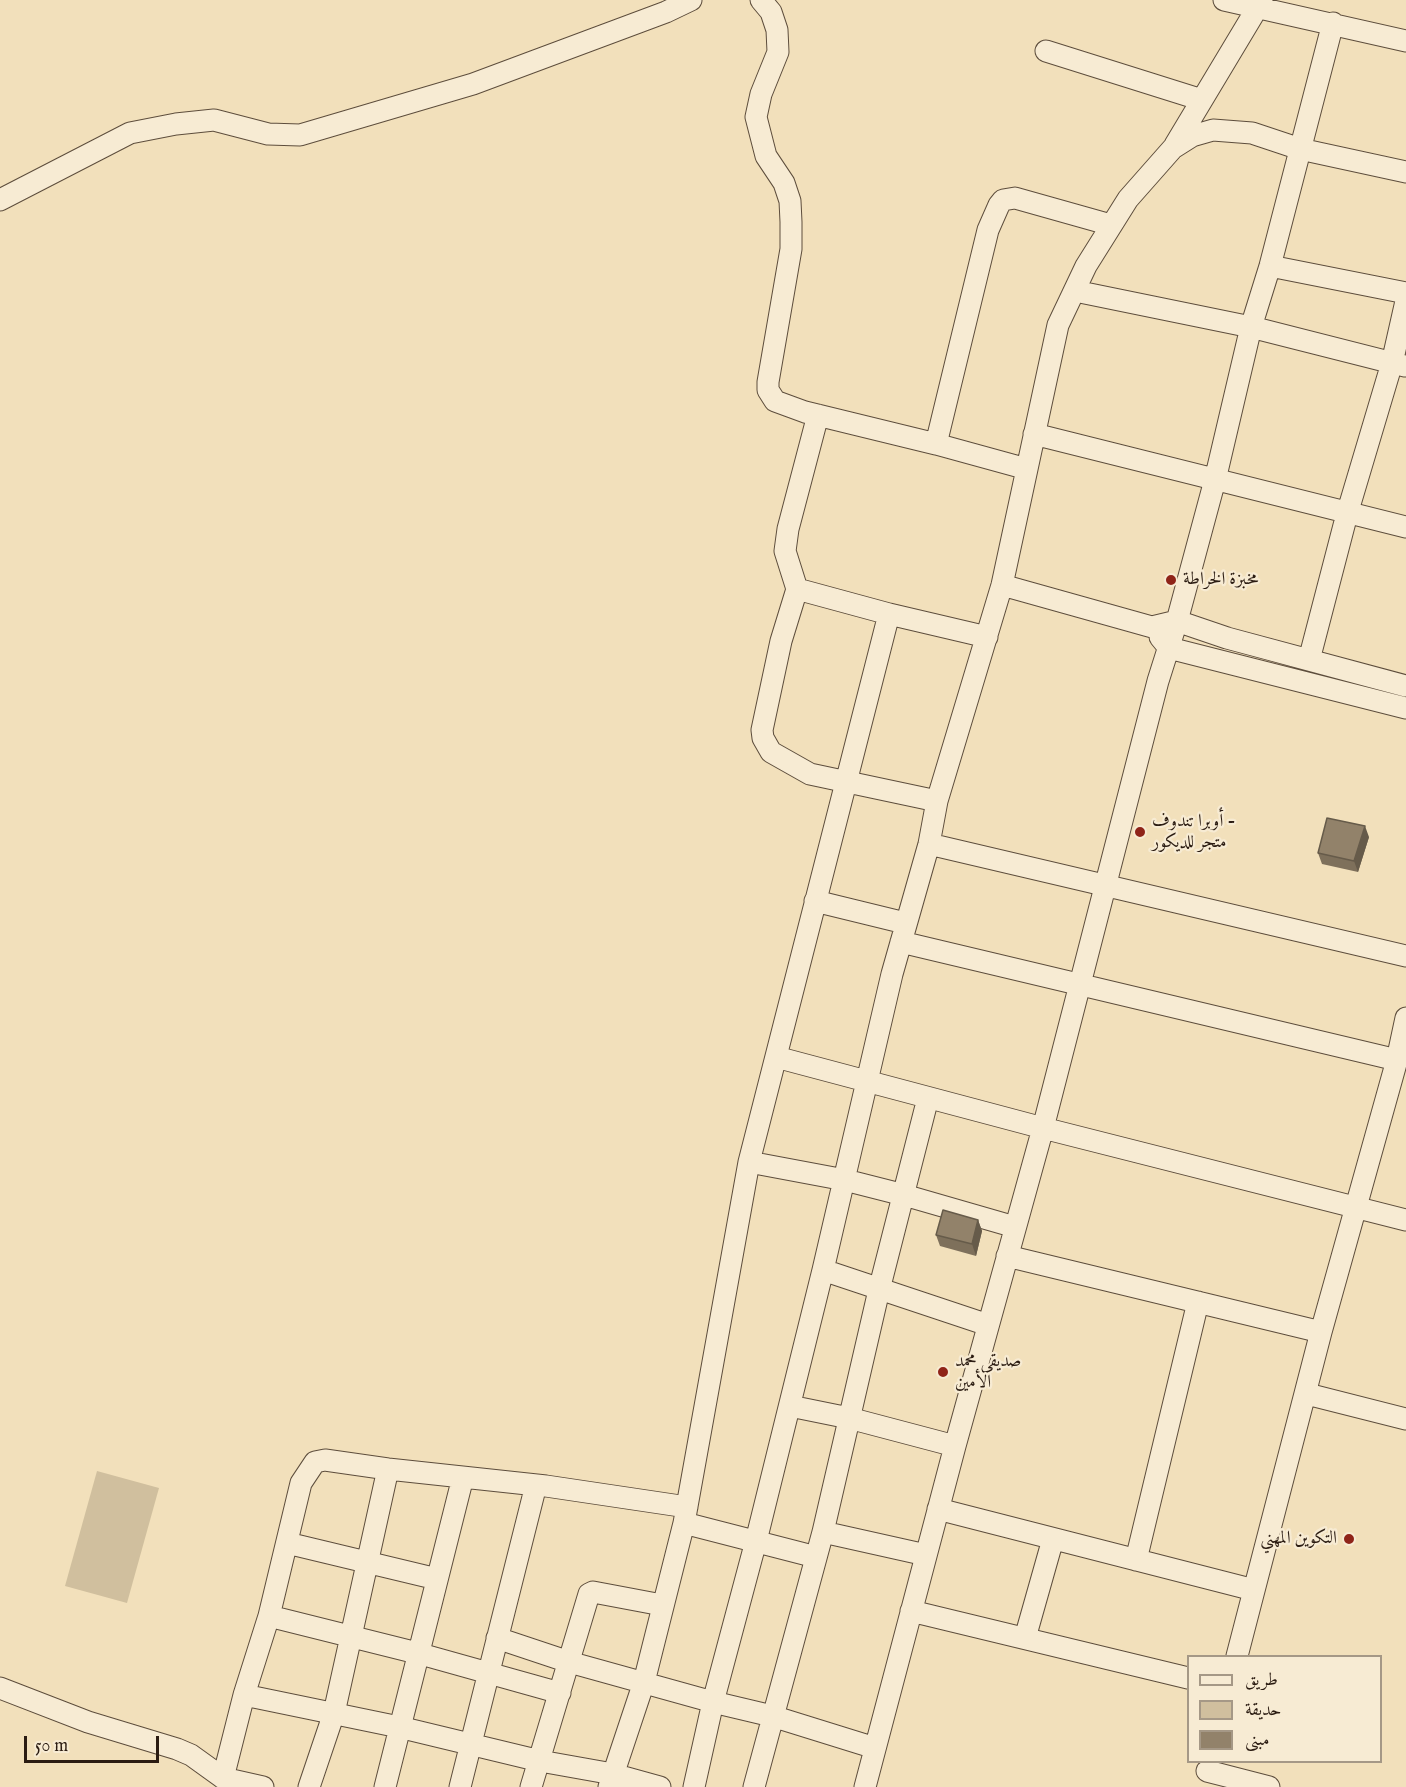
<!DOCTYPE html>
<html>
<head>
<meta charset="utf-8">
<style>
	body { margin:0 }
	#map { position:relative; width:1406px; height:1787px; overflow:hidden; background:#f2e0bb; font-family:"IM FELL English",Amiri,serif }
	canvas { display:block }
	.legend { position:absolute; left:1187px; top:1655px; width:195px; height:108px; box-sizing:border-box; background:#f7ebd3; border:2px solid #a59886; margin:0; padding:8px 10px; list-style:none; font-size:18px; color:#2b1c12 }
	.legend li { display:flex; align-items:center; gap:12px; height:30px }
	.legend b { width:30px; border:2px solid #a59886 }
	.scale { position:absolute; left:24px; top:1736px; width:135px; height:27px; box-sizing:border-box; border:3px solid #2b1c12; border-top:0; padding-left:8px; font-size:18px; line-height:21px; white-space:nowrap; color:#2b1c12; -webkit-text-stroke:4px #f7ebd3; paint-order:stroke }
</style>
</head>
<body>
<div id="map">
<canvas width="1406" height="1787"></canvas>
<ul class="legend">
<li><b style="height:8px;background:#f7ebd3"></b>طريق</li>
<li><b style="height:16px;background:#d0bf9e"></b>حديقة</li>
<li><b style="height:16px;background:#92826a"></b>مبنى</li>
</ul>
<div class="scale">50 m</div>
</div>
<script>
const ctx = document.querySelector('canvas').getContext('2d');
ctx.lineJoin = 'round';
function paint(path, color) {
  ctx.fillStyle = color;
  ctx.fill(path, 'evenodd');
}
function poly(rows) {
  const path = new Path2D();
  for (const r of rows) {
    path.moveTo(r[0], r[1]);
    for (let i = 2; i < r.length; i += 2) path.lineTo(r[i], r[i + 1]);
  }
  return path;
}
function trace(path, color, width, dash) {
  ctx.strokeStyle = color;
  ctx.lineWidth = width;
  ctx.lineCap = dash ? 'butt' : 'round';
  ctx.setLineDash(dash || []);
  ctx.stroke(path);
}
function write(font, color, halo, rows, align = 'center') {
  ctx.font = font + ' "IM FELL English",Amiri,serif';
  ctx.lineWidth = 4.5;
  ctx.setLineDash([]);
  ctx.textBaseline = 'middle';
  ctx.strokeStyle = halo;
  ctx.fillStyle = color;
  for (const [text, x, y, turn = 0] of rows) {
    ctx.save();
    ctx.translate(x, y);
    ctx.rotate((+turn || 0) * Math.PI / 180);
    ctx.textAlign = isNaN(turn) ? turn : align;
    if (halo) ctx.strokeText(text, 0, 0);
    ctx.fillText(text, 0, 0);
    ctx.restore();
  }
}
paint(poly([
	[97,1471,159,1488,127,1603,65,1586]
]), '#d0bf9e');
const minor = poly([
	[761,0,771,12,777,30,778,52,761,94,756,117,766,156,784,183,790,201,791,222,791,249,768,382,768,390,775,401,805,412,936,444,1027,469],
	[1224,0,1406,41],
	[1046,51,1202,100],
	[1175,145,1262,0],
	[0,200,130,133,176,124,214,120,268,134,300,135,473,84,666,12,691,0],
	[1270,266,1406,293],
	[1075,291,1251,327,1405,366],
	[1034,434,1406,527],
	[936,444,988,230,999,205,1003,200,1015,198,1111,225],
	[1002,585,1152,627,1177,621,1227,638,1406,686],
	[797,589,785,551,788,529,818,415],
	[889,614,797,589,781,641,762,730,763,738,771,752,810,774,937,801],
	[1160,637,1169,648,1406,708],
	[1309,660,1347,514,1392,363,1406,301],
	[929,844,1406,956],
	[815,901,905,923],
	[901,942,1397,1060],
	[776,1057,1043,1128,1406,1220],
	[749,1162,845,1180,904,1195,1015,1227],
	[1007,1256,1321,1332],
	[823,1270,988,1325],
	[1307,1394,1406,1419],
	[790,1406,849,1418,955,1446],
	[938,1509,1254,1590],
	[684,1523,816,1557],
	[823,1532,926,1555],
	[287,1543,437,1579],
	[1136,1560,1198,1302],
	[911,1611,1188,1678],
	[269,1616,417,1653,560,1693],
	[497,1638,569,1662,713,1702,772,1716,875,1748],
	[1025,1638,1053,1539],
	[1237,1656,1321,1332,1397,1060,1406,1018],
	[0,1688,88,1722,177,1749,191,1755,223,1778,263,1787],
	[244,1695,399,1727,540,1761,613,1774,660,1787],
	[1207,1771,1269,1787],
	[223,1778,244,1695,269,1616,301,1483,315,1462,325,1460,388,1469,546,1486,687,1507],
	[309,1787,334,1713,388,1469],
	[385,1787,463,1477],
	[460,1787,536,1485],
	[531,1787,589,1594,593,1592,662,1605],
	[609,1787,644,1682,684,1523,749,1162,889,614,987,637],
	[694,1787,713,1702,756,1541,823,1270,892,974,929,844,937,801,1002,585,1058,325,1086,266,1128,199,1173,148,1192,136,1213,130,1252,133,1300,149,1406,172],
	[754,1787,823,1532,879,1290,928,1098],
	[865,1787,955,1446,1043,1128,1158,681,1177,621,1215,480,1251,327,1270,266,1333,23]
]);
trace(minor, '#5d4d3c', 23);
trace(minor, '#f7ebd3', 21);
paint(poly([
	[1369,837,1358,872,1322,864,1318,853],
	[978,1220,982,1231,976,1256,940,1246,936,1235]
]), '#7e705b');
paint(poly([
	[1365,826,1369,837,1358,872,1354,861],
	[978,1220,982,1231,976,1256,972,1244]
]), '#665b4a');
const building = poly([
	[1327,818,1365,826,1354,861,1318,853,1327,818],
	[943,1210,978,1220,972,1244,936,1235,943,1210]
]);
paint(building, '#92826a');
trace(building, '#665b4a', 1.5);
for (const [x, y, r, color] of [
	[1171,580,6,"#8f2418"],
	[1140,832,6,"#8f2418"],
	[943,1372,6,"#8f2418"],
	[1349,1539,6,"#8f2418"]
]) {
  const dot = new Path2D();
  dot.arc(x, y, r, 0, 2 * Math.PI);
  ctx.fillStyle = color;
  ctx.fill(dot);
  trace(dot, '#f7ebd3', 2);
}
write('18px', '#2b1c12', '#f7ebd3', [
	["مخبزة الخراطة",1183,580],
	["أوبرا تندوف -",1152,822],
	["متجر للديكور",1152,843],
	["صديقي محمد",955,1362],
	["الأمين",955,1383],
	["التكوين المهني",1337,1539,"right"]
], 'left');
</script>
</body>
</html>
